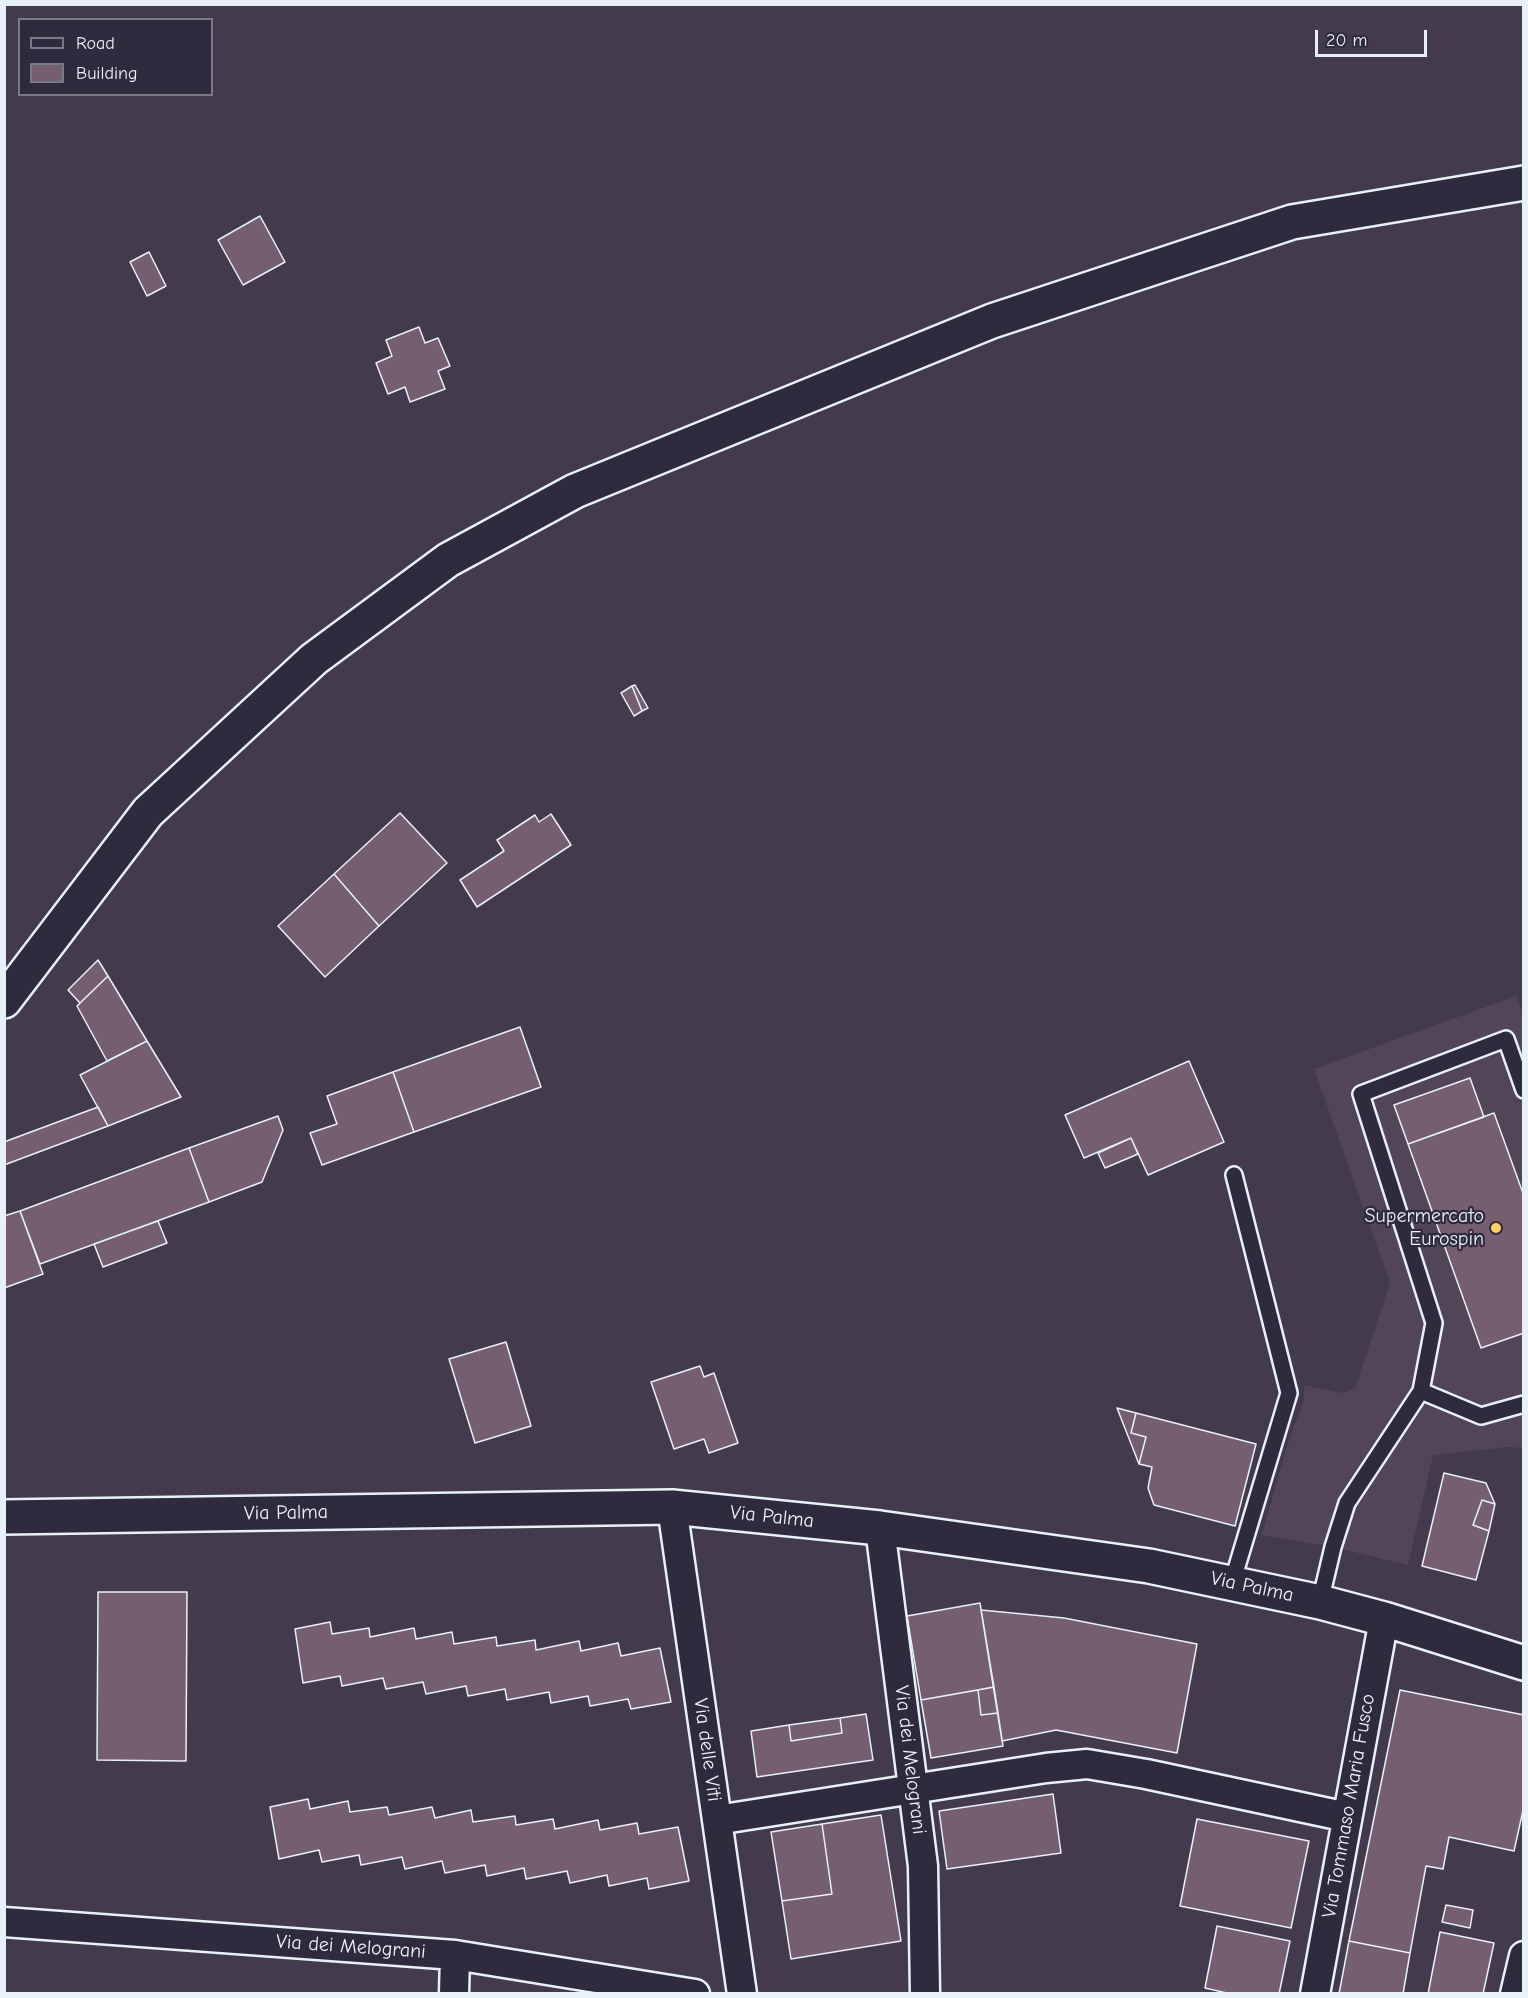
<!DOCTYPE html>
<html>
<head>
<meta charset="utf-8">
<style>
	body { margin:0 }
	#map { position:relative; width:1528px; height:1998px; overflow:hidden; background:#443a4d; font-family:"Comic Neue",sans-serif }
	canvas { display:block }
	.frame { position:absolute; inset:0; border:6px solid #e8f1f8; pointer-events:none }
	.legend { position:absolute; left:18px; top:18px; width:195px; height:78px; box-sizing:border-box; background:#2f2a3d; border:2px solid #797a88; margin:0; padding:8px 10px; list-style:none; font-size:18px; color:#e8f1f8 }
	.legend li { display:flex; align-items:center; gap:12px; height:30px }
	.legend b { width:30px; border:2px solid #797a88 }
	.scale { position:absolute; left:1315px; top:30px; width:112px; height:27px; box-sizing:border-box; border:3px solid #e8f1f8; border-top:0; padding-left:8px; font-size:18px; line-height:21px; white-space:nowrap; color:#e8f1f8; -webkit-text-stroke:4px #2f2a3d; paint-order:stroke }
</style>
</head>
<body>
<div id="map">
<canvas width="1528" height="1998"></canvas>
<div class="frame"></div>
<ul class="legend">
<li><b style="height:8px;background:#2f2a3d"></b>Road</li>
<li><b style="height:16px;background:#765e71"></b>Building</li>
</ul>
<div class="scale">20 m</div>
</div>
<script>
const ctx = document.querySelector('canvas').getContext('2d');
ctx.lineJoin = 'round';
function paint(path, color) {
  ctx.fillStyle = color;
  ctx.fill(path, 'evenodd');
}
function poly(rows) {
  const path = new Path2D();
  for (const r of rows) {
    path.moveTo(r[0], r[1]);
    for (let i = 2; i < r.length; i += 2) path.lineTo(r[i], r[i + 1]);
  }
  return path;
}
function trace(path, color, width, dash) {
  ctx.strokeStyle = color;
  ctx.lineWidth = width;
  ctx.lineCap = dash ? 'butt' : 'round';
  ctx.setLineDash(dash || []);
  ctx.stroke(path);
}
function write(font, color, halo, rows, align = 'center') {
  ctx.font = font + ' "Comic Neue",sans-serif';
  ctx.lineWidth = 4.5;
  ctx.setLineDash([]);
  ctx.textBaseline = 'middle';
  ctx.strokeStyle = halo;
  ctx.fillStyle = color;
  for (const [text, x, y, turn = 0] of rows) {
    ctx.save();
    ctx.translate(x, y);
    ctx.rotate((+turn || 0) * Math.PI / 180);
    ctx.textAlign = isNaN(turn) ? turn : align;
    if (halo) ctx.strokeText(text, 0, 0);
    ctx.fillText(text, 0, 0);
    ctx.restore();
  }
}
paint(poly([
	[1516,996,1524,1016,1523,1448,1508,1447,1433,1455,1408,1565,1333,1547,1262,1535,1286,1449,1304,1400,1304,1385,1343,1393,1355,1388,1390,1283,1314,1069]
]), '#534558');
const building = poly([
	[260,216,285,262,243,285,218,240,260,216],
	[149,252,166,286,147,296,130,262,149,252],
	[419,327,425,343,438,338,450,366,438,371,445,389,410,402,405,387,388,394,376,363,392,356,386,340,419,327],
	[635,685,648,708,642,711,632,686,635,685],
	[632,686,642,711,634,716,621,693,632,686],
	[400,813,447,863,379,926,334,874,400,813],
	[551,814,571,845,477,907,460,880,504,851,497,840,535,815,539,822,551,814],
	[334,874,379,926,325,977,278,926,334,874],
	[98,960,108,976,80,1003,68,990,98,960],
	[108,976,147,1041,107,1061,77,1006,108,976],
	[520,1027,541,1087,414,1132,393,1072,520,1027],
	[147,1041,181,1097,108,1126,80,1075,147,1041],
	[1189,1061,1224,1142,1148,1175,1131,1138,1084,1158,1065,1115,1189,1061],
	[393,1072,414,1132,322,1165,310,1133,337,1124,327,1096,393,1072],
	[1470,1078,1484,1117,1408,1144,1394,1105,1470,1078],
	[98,1107,108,1126,4,1165,4,1142,98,1107],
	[1494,1113,1524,1196,1524,1333,1481,1348,1408,1144,1494,1113],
	[278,1116,283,1130,262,1182,209,1202,189,1148,278,1116],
	[1131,1138,1138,1154,1105,1168,1098,1153,1131,1138],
	[189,1148,209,1202,40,1264,20,1211,189,1148],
	[20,1211,43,1274,4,1288,4,1216,20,1211],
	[158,1221,167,1243,103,1267,94,1244,158,1221],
	[506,1342,531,1426,475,1443,449,1359,506,1342],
	[700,1366,704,1377,714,1373,738,1443,709,1453,704,1439,674,1449,651,1382,700,1366],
	[1117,1408,1136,1413,1131,1433,1146,1437,1139,1464,1117,1408],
	[1136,1413,1256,1444,1235,1526,1154,1505,1148,1488,1152,1467,1139,1464,1146,1437,1131,1433,1136,1413],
	[1444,1473,1486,1483,1495,1504,1482,1500,1473,1525,1489,1531,1476,1580,1422,1566,1444,1473],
	[1482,1500,1495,1504,1489,1531,1473,1525,1482,1500],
	[98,1592,187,1592,186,1761,97,1760,98,1592],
	[980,1603,994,1687,921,1700,907,1616,980,1603],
	[981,1610,1064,1618,1197,1644,1177,1753,1056,1730,1002,1741,981,1610],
	[330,1622,332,1634,369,1628,370,1637,414,1628,416,1639,452,1632,454,1644,496,1637,497,1646,535,1640,536,1650,579,1641,581,1651,618,1643,621,1656,660,1648,671,1702,631,1709,628,1699,590,1706,588,1696,551,1703,549,1692,507,1700,505,1689,468,1696,466,1686,426,1694,423,1682,386,1689,383,1678,342,1686,340,1676,303,1683,295,1629,330,1622],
	[994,1687,998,1713,981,1715,978,1690,994,1687],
	[978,1690,981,1715,998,1713,1003,1746,931,1758,921,1700,978,1690],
	[1400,1690,1524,1715,1524,1806,1514,1851,1449,1837,1443,1869,1426,1866,1410,1953,1349,1941,1400,1690],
	[866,1714,873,1760,757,1777,751,1731,789,1725,791,1741,842,1733,840,1718,866,1714],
	[840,1718,842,1733,791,1741,789,1725,840,1718],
	[1053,1794,1061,1853,947,1869,939,1811,1053,1794],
	[308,1799,310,1809,348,1801,350,1812,387,1807,389,1815,432,1807,435,1818,471,1810,473,1822,515,1816,516,1825,553,1819,555,1829,598,1820,600,1830,637,1823,639,1834,678,1827,689,1881,649,1889,647,1878,609,1886,607,1875,570,1883,567,1871,526,1879,524,1868,487,1876,485,1865,445,1873,442,1861,405,1869,402,1857,361,1865,359,1855,322,1862,319,1850,279,1859,270,1807,308,1799],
	[881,1815,901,1941,791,1959,782,1901,832,1894,822,1824,881,1815],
	[1197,1819,1309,1841,1291,1928,1180,1906,1197,1819],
	[822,1824,832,1894,782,1901,771,1832,822,1824],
	[1446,1905,1473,1910,1470,1928,1442,1922,1446,1905],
	[1217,1926,1290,1941,1279,1994,1231,1994,1205,1988,1217,1926],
	[1440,1932,1494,1943,1483,1994,1428,1994,1440,1932],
	[1349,1941,1410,1953,1403,1994,1339,1994,1349,1941]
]);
paint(building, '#765e71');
trace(building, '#e8f1f8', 1.5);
const service = poly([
	[1421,1391,1481,1416,1524,1404],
	[1232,1583,1289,1393,1234,1175],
	[1320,1602,1333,1547,1347,1503,1421,1391,1434,1323,1361,1094,1506,1039,1524,1090]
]);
const minor = poly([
	[672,1507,742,1994],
	[880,1528,923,1866,925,1994],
	[717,1820,1046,1768,1087,1764,1146,1774,1347,1817],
	[4,1922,455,1955,695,1994],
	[454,1994,455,1955],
	[1315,1994,1384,1619],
	[1515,1994,1524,1956]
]);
const tertiary = poly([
	[4,1001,148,812,314,659,448,560,575,491,992,321,1292,222,1524,183]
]);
const secondary = poly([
	[4,1517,672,1507,880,1528,1149,1566,1320,1602,1384,1619,1524,1663]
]);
trace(service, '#e8f1f8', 20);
trace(minor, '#e8f1f8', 33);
trace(tertiary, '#e8f1f8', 38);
trace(secondary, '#e8f1f8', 38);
trace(service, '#2f2a3d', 15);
trace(minor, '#2f2a3d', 28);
trace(tertiary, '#2f2a3d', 33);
trace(secondary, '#2f2a3d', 33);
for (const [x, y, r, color] of [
	[1496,1228,6,"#ffd166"]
]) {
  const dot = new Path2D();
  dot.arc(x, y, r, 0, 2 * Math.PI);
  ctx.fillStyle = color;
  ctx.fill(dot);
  trace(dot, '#2f2a3d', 2);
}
write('20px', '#e8f1f8', '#2f2a3d', [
	["Supermercato",1484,1216],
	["Eurospin",1484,1239]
], 'right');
write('20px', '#e8f1f8', '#2f2a3d', [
	["Via Palma",286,1513,-1],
	["Via Palma",772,1517,6],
	["Via Palma",1252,1587,12],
	["Via delle Viti",707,1750,82],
	["Via dei Melograni",910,1760,83],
	["Via Tommaso Maria Fusco",1349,1806,-80],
	["Via dei Melograni",351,1947,4]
]);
</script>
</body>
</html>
